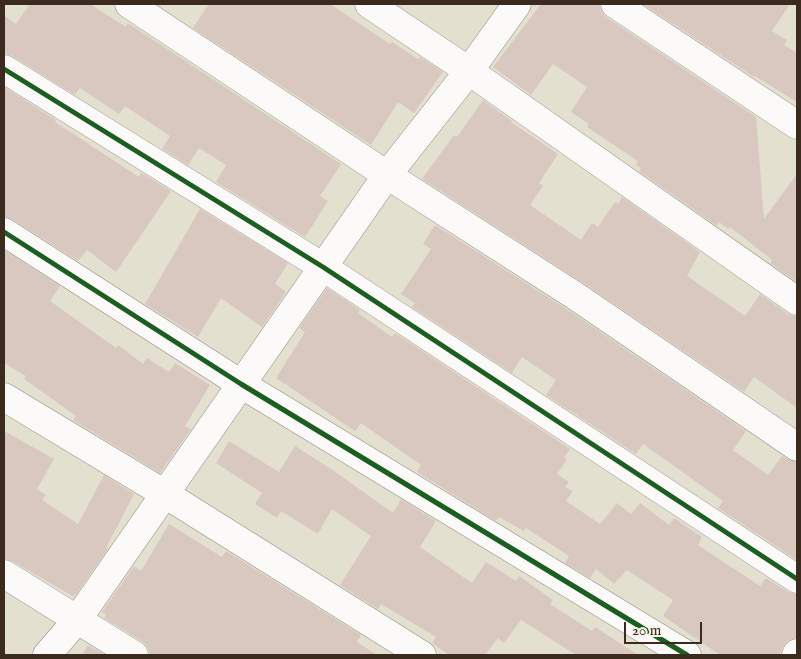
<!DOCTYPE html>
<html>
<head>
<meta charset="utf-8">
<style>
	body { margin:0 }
	#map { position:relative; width:801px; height:659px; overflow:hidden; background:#e3e0d0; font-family:"IM FELL English",serif }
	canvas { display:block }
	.frame { position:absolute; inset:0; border:5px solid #3b2a1e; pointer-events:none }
	.scale { position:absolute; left:624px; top:622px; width:78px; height:22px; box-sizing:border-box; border:2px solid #3b2a1e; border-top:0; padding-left:6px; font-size:15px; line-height:18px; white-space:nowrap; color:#3b2a1e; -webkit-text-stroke:4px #f7f3e8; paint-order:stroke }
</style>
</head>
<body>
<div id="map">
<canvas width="801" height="659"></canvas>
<div class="frame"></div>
<div class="scale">20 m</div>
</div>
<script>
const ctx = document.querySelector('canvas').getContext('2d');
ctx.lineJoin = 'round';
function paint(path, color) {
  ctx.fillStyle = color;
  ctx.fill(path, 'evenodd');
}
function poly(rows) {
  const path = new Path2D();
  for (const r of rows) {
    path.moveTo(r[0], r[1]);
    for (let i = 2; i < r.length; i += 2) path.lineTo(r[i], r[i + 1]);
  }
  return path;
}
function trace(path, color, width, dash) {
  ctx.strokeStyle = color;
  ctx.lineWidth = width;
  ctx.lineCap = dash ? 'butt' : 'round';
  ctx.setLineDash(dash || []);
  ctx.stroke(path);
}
paint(poly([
	[30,4,90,4,126,27,128,23,341,164,320,196,328,201,305,237,216,182,226,165,199,148,188,165,162,149,170,136,125,106,119,114,80,88,75,95,12,56,4,53,4,15,16,24],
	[209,4,330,4,390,44,392,42,418,59,420,57,443,72,414,113,398,102,371,145,193,28],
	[541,4,599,4,601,11,606,17,756,117,764,219,797,174,797,282,770,263,772,260,730,227,728,229,719,222,717,226,639,171,641,168,636,165,638,161,587,127,589,124,571,112,587,87,553,64,531,95,493,67],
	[643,4,790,4,772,31,787,40,784,45,797,53,797,102,753,75,754,77],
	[4,87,56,120,55,122,139,177,141,173,145,175,171,191,116,272,87,250,78,261,12,219,4,217],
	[483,100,512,121,511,122,558,154,539,183,543,186,530,205,536,209,581,240,592,223,598,227,615,202,618,204,622,197,700,252,687,276,745,316,760,294,788,314,797,316,797,408,754,377,744,392,582,282,422,179,454,135,457,137],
	[200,209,288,263,275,284,286,292,262,327,221,298,198,337,145,304],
	[435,225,565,308,746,431,733,450,768,475,782,456,789,460,797,462,797,560,718,508,723,501,643,444,636,454,546,395,556,380,522,357,512,373,412,307,415,303,401,294,431,249,423,244],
	[4,250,60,286,50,301,116,348,118,345,143,364,147,358,169,372,175,363,210,385,185,426,191,429,160,473,73,420,76,416,24,379,26,376,4,363],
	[327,288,360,310,358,313,392,337,395,333,570,449,564,458,567,459,557,474,569,482,565,487,573,491,566,501,600,524,617,503,631,514,640,503,669,525,674,518,702,537,698,545,760,586,766,578,788,592,797,594,797,638,788,640,783,646,780,655,720,655,663,616,673,600,627,570,614,584,596,569,590,578,565,563,569,556,526,528,524,531,499,517,496,521,417,472,421,465,361,423,355,431,276,378,305,332,299,328],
	[4,431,54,459,37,489,46,495,42,500,78,524,104,475,134,494,106,548,108,549,74,597,12,561,4,558],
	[229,441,279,472,295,446,334,471,393,513,401,499,436,521,420,547,472,583,486,562,516,581,519,576,553,600,550,604,592,631,595,627,638,655,576,655,521,620,504,643,498,638,485,655,449,655,432,643,436,637,381,604,378,609,340,585,371,536,332,509,318,534,281,511,277,518,255,504,262,493,216,463],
	[169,524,222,557,226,551,361,635,357,642,377,655,150,655,148,648,143,642,104,618,106,614,102,612,134,566,141,571],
	[88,645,105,655,82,655]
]), '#d9c8c0');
const minor = poly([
	[129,4,387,175,574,295,797,447],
	[369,4,469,71,797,301],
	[615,4,797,125],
	[4,69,323,267,797,579],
	[4,232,241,384,687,655],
	[4,397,165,494,422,655],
	[4,574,134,655],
	[47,655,77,620,387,175,469,71,517,4],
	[796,655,797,653]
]);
trace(minor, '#908b81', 29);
trace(minor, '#fbfaf8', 28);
trace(poly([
	[4,69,323,267,797,579],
	[4,232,241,384,687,655]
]), '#1b5e20', 5);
</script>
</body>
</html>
